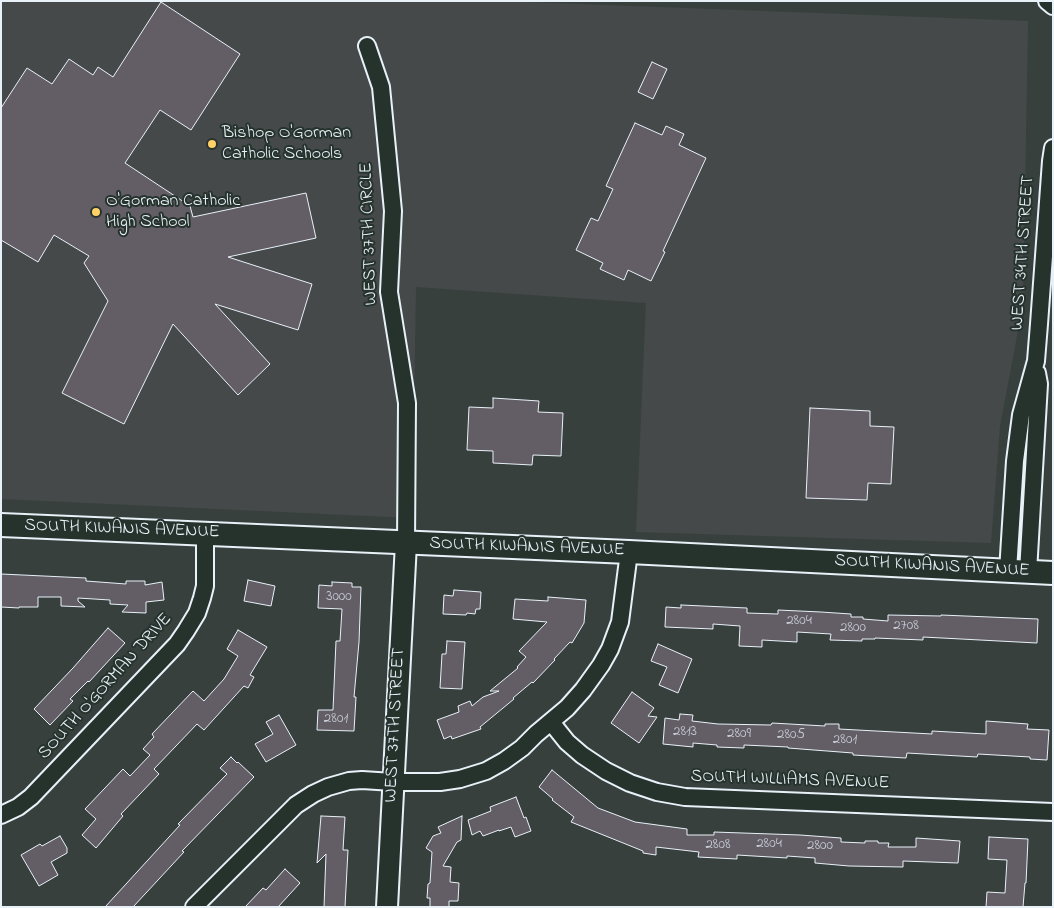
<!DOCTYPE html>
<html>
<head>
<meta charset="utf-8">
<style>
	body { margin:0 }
	#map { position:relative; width:1054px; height:908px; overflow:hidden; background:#38403e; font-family:"Indie Flower",sans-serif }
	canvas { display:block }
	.frame { position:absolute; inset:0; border:2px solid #e8f1f8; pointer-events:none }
</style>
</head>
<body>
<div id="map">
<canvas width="1054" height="908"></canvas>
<div class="frame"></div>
</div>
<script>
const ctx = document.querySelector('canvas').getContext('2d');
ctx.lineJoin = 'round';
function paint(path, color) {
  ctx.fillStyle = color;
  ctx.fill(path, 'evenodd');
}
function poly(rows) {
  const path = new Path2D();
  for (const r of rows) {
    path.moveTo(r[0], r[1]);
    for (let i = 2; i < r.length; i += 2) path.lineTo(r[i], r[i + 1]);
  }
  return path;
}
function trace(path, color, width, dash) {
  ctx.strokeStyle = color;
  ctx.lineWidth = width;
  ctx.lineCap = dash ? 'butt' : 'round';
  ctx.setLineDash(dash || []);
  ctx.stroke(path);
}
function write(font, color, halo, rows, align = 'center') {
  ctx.font = font + ' "Indie Flower",sans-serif';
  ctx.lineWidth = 4;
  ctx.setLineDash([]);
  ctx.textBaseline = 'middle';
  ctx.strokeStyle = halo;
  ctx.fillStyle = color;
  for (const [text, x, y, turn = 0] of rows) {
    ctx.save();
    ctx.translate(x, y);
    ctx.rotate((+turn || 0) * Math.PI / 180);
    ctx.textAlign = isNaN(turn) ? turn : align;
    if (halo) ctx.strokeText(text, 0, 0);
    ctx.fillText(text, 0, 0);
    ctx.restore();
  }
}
paint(poly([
	[1,1,500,1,1028,21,1023,304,1000,426,991,543,636,532,646,303,416,287,412,518,1,499]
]), '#45494a');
const building = poly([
	[161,2,240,54,191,130,160,110,125,163,190,206,193,217,306,193,316,238,228,257,312,284,298,330,215,304,270,364,238,395,173,324,124,424,62,393,108,301,84,263,89,256,54,235,38,262,1,240,1,108,27,68,52,84,69,59,93,75,98,67,113,77,161,2],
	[652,62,667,69,653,99,638,92,652,62],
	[635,123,662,135,666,126,684,134,679,145,706,158,663,251,665,252,651,281,628,270,624,280,600,269,603,263,576,250,591,218,598,221,613,189,606,186,635,123],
	[493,398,539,401,538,412,563,413,561,456,533,455,532,465,493,463,493,451,467,450,469,407,493,408,493,398],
	[810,408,870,411,870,426,894,427,891,484,868,483,867,500,806,498,810,408],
	[1,574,86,578,86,581,126,584,126,581,145,581,145,585,162,582,164,600,146,602,146,613,122,612,128,605,110,604,110,600,78,598,78,601,85,607,61,606,61,597,38,597,38,607,19,607,19,608,1,607,1,574],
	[248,580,275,586,271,606,244,601,248,580],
	[332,582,352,583,352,587,361,587,359,642,354,697,356,697,354,731,317,730,318,710,333,710,336,641,340,641,342,609,318,608,319,585,332,586,332,582],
	[454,590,481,592,480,609,476,609,475,614,467,613,466,615,443,614,444,595,453,596,454,590],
	[548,597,586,600,584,623,572,643,570,642,554,659,555,660,533,683,532,682,513,698,514,699,480,727,481,729,452,739,451,736,444,739,437,720,459,712,458,706,470,701,472,706,483,697,499,691,490,691,518,668,517,667,526,657,519,651,547,622,513,619,515,599,548,601,548,597],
	[681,605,747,608,747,613,778,614,778,610,821,612,851,614,851,617,863,617,863,619,888,621,888,615,941,616,941,615,1038,619,1037,643,923,637,923,640,875,638,875,639,862,639,862,641,830,640,831,634,797,632,797,642,762,640,762,647,739,646,740,626,713,624,713,629,665,627,666,607,681,608,681,605],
	[108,628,125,643,89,682,88,681,70,699,73,701,50,725,34,709,73,668,108,628],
	[238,630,267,647,250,675,254,677,248,688,244,686,204,730,197,724,154,769,159,774,121,814,123,816,96,848,82,835,96,819,85,809,123,769,130,776,150,755,143,749,154,737,152,734,193,691,204,701,224,679,238,656,227,649,238,630],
	[447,641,465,642,462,689,440,688,442,654,446,654,447,641],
	[658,644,692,659,678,693,659,685,667,667,651,661,658,644],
	[632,692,654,708,648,716,657,717,639,743,611,723,632,692],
	[680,714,693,715,692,721,718,724,771,725,772,723,825,726,825,724,839,724,839,729,932,734,932,731,986,734,986,721,1028,724,1027,729,1049,730,1047,760,1030,759,1030,757,978,754,977,757,907,753,906,758,853,755,853,753,788,748,788,747,744,745,744,748,717,747,717,745,693,743,693,747,663,744,665,718,679,720,680,714],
	[279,715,296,745,266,762,255,744,273,734,266,722,279,715],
	[231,757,237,763,238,762,254,777,182,851,184,852,133,907,105,907,180,825,178,824,227,774,220,768,231,757],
	[552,770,598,808,635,822,687,829,687,835,714,835,714,832,800,835,841,838,841,842,865,843,865,841,878,841,878,843,889,843,888,847,916,847,916,838,960,841,958,863,903,861,903,867,849,866,815,863,815,858,787,856,787,858,737,855,737,859,698,857,699,852,656,847,656,855,643,853,643,851,571,822,574,817,552,800,553,799,539,787,552,770],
	[516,797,524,818,526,817,531,831,515,837,511,827,499,831,499,830,483,836,480,831,472,835,468,820,491,811,490,807,516,797],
	[321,816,345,817,343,850,348,850,345,907,324,907,326,854,317,863,321,816],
	[462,816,461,840,457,842,443,866,451,867,450,882,459,883,458,901,449,901,449,907,430,907,430,898,427,898,428,884,430,883,432,852,426,848,433,836,441,833,438,827,462,816],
	[60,836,67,848,67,853,51,862,58,875,39,886,21,855,40,844,42,846,60,836],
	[989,837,1028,839,1026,883,1025,883,1023,907,986,907,987,892,1005,893,1007,860,988,859,989,837],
	[285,869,300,883,278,907,245,907,263,888,266,890,285,869]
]);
paint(building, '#635d66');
trace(building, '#e8f1f8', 1);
const minor = poly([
	[1047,1,1053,6],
	[367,46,381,87,393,211,389,292,407,403,406,543],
	[1008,571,1015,461,1021,415,1036,361,1039,324,1051,161,1053,148],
	[1028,572,1039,384,1037,373],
	[551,722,567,742,582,755,606,771,630,783,657,792,685,797,1053,812],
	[1,815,18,807,31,797,177,644,186,631,197,613,202,598,205,586,205,533],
	[194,907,296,805,313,794,328,787,349,781,362,780,393,782,440,782,460,779,486,771,504,761,522,748,536,734,567,708,583,690,601,665,610,649,620,622,629,552]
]);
const tertiary = poly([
	[387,907,406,543]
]);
const secondary = poly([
	[1,525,629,552,1053,573]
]);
trace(minor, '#e8f1f8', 20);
trace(tertiary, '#e8f1f8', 24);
trace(secondary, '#e8f1f8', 26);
trace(minor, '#26332d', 16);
trace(tertiary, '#26332d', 20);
trace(secondary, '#26332d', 22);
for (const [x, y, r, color] of [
	[212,144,5,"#ffd166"],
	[96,212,5,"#ffd166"]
]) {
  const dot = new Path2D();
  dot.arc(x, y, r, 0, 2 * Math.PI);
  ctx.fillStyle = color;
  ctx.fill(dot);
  trace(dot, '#26332d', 2);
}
write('15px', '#c7ccd4', null, [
	["3000",339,598],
	["2804",799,622],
	["2708",906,627],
	["2800",853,629],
	["2801",336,720],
	["2813",685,733],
	["2809",739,735],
	["2805",791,736],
	["2801",845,741],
	["2804",769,845],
	["2808",718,846],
	["2800",820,847]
]);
write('18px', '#e8f1f8', '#26332d', [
	["Bishop O'Gorman",222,134],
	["Catholic Schools",222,155],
	["O'Gorman Catholic",106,202],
	["High School",106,223]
], 'left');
write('18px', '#e8f1f8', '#26332d', [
	["WEST 37TH CIRCLE",370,234,-92],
	["WEST 34TH STREET",1024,253,-86],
	["SOUTH KIWANIS AVENUE",122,530,2],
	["SOUTH KIWANIS AVENUE",527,548,2],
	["SOUTH KIWANIS AVENUE",932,567,3],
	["SOUTH O'GORMAN DRIVE",106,687,-48],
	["WEST 37TH STREET",396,725,-87],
	["SOUTH WILLIAMS AVENUE",790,781,2]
]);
</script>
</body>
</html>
